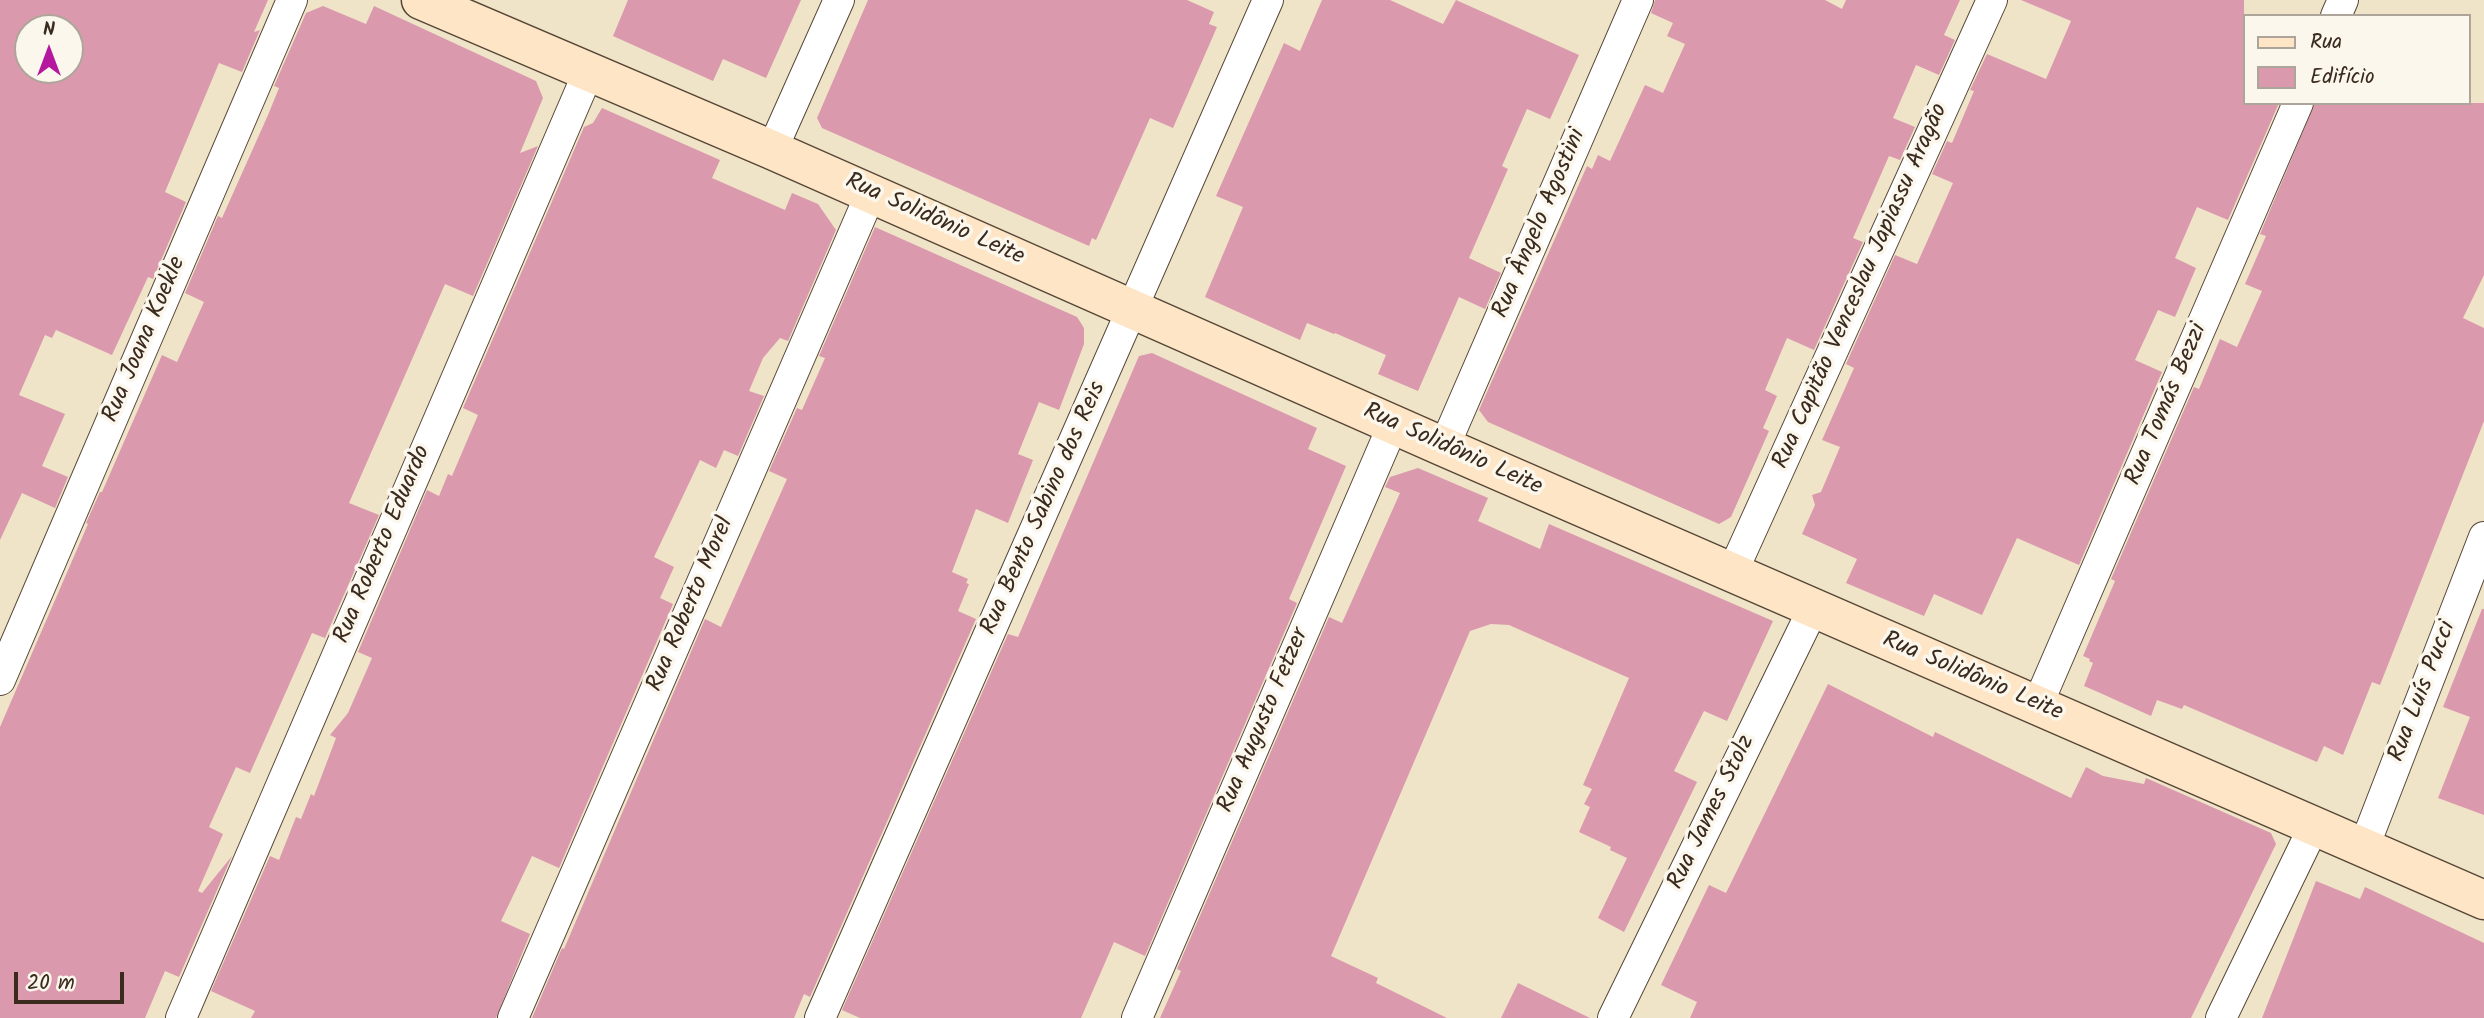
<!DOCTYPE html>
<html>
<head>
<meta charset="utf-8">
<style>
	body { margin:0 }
	#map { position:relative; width:2484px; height:1018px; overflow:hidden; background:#efe4c7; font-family:Kalam,sans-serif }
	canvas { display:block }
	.legend { position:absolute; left:2243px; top:14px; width:228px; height:91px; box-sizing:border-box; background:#fbf7ec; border:2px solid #aea59a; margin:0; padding:9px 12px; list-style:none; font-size:21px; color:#3b2a1e }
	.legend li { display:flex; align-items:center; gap:14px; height:35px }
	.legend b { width:35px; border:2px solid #aea59a }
	.north { position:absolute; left:14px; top:14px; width:70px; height:70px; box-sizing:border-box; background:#fbf7ec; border:2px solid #aea59a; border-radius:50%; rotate:0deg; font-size:19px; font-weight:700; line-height:28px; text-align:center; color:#3b2a1e }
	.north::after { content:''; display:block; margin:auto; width:24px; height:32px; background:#b5179e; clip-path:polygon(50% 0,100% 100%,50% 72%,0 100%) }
	.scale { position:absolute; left:14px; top:972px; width:110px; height:32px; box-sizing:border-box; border:4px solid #3b2a1e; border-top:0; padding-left:9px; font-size:21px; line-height:24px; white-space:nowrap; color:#3b2a1e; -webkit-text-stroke:5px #fbf7ec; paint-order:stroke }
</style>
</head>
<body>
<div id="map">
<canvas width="2484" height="1018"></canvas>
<ul class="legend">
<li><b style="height:9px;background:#fde5c5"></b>Rua</li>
<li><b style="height:19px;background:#db99ae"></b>Edifício</li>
</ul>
<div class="north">N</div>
<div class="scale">20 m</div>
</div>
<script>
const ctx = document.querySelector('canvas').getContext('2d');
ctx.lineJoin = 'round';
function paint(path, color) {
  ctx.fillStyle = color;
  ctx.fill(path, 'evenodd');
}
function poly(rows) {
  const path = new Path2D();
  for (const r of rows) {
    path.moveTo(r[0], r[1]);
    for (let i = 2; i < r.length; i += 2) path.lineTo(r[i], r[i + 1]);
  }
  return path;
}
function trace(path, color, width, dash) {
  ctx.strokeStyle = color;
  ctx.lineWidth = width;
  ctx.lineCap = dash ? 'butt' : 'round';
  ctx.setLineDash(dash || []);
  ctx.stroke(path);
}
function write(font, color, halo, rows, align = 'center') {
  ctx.font = font + ' Kalam,sans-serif';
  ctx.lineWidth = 7;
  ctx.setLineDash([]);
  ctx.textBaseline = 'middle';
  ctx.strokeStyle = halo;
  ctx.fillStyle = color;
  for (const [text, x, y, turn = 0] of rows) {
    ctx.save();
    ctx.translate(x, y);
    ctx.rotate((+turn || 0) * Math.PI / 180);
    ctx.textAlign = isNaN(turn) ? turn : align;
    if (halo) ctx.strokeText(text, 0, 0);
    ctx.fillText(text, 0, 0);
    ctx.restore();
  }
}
paint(poly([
	[0,0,268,0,254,32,260,30,242,72,219,63,165,192,186,202,153,279,148,277,112,355,56,330,52,338,45,335,19,395,65,414,42,466,68,477,55,508,22,493,0,540],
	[28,28,70,28,70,70,28,70],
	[628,0,801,0,766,78,723,59,713,81,613,36],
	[868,0,1187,0,1214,12,1209,24,1217,27,1173,128,1150,118,1096,240,1092,238,1089,246,822,128,817,118],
	[1322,0,1390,0,1443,24,1456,0,1579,55,1550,119,1527,109,1502,166,1508,169,1469,258,1501,273,1485,309,1459,297,1418,391,1378,374,1386,355,1335,333,1334,334,1307,323,1300,340,1205,297,1243,207,1216,196,1284,43,1300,51],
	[1655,0,1825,0,1842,9,1846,0,1960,0,1944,35,1955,40,1939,75,1916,65,1893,118,1915,127,1900,160,1889,156,1853,238,1863,242,1814,350,1787,338,1765,390,1777,396,1763,428,1769,431,1731,517,1719,524,1488,422,1479,410,1587,166,1592,169,1598,155,1610,161,1645,85,1663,93,1685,44,1667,36,1673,23,1651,13],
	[2021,0,2244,0,2244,103,2279,103,2228,220,2197,207,2175,258,2196,268,2175,317,2158,310,2135,360,2162,372,2079,565,2017,538,1982,615,1934,594,1924,616,1846,583,1857,559,1802,534,1815,505,1812,495,1821,492,1840,447,1822,440,1854,368,1846,364,1895,255,1917,264,1953,183,1932,174,1947,141,1952,143,1974,91,1970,90,1987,54,2046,79,2071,21],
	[323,6,366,24,374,6,536,81,543,98,520,153,538,146,473,296,445,284,349,503,379,515,325,638,312,633,250,773,236,767,209,827,223,834,198,891,202,893,232,856,179,977,165,971,145,1018,0,1018,0,727,88,524,86,523,100,492,102,492,162,355,177,362,190,333,204,302,185,293,218,216,222,218,268,115,279,88,274,86,306,13],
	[2315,103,2484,103,2484,275,2463,318,2484,328,2484,421,2380,685,2372,682,2343,755,2324,746,2317,762,2184,705,2182,709,2157,700,2151,716,2098,692,2084,686,2093,663,2089,661,2090,659,2083,656,2115,581,2111,579,2194,387,2199,389,2220,339,2237,347,2262,291,2245,284,2266,236,2260,234],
	[602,108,720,160,712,178,785,210,792,193,818,204,836,230,788,341,780,338,763,358,749,391,764,396,738,456,724,450,716,468,700,460,654,557,674,567,660,598,673,604,559,868,532,856,501,921,530,934,496,1018,251,1018,255,1011,211,991,270,856,279,860,296,817,301,819,311,794,314,796,336,738,330,735,348,713,372,658,358,652,427,490,439,496,448,474,452,476,478,415,463,408,584,127,593,123],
	[875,227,1077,317,1084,328,1084,344,1059,410,1039,402,1018,454,1033,460,1008,523,976,509,952,572,968,579,966,583,969,584,958,611,976,619,810,997,804,994,794,1018,532,1018,562,948,564,949,705,619,721,627,787,479,769,471,797,408,802,410,825,358,819,356],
	[1152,353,1317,428,1308,449,1346,466,1289,599,1297,603,1145,956,1114,942,1081,1018,860,1018,842,1010,1008,634,1018,637,1139,356],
	[1418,468,1488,498,1478,521,1540,549,1549,524,1773,621,1727,721,1704,711,1674,771,1697,782,1624,932,1598,918,1627,858,1610,850,1611,847,1579,832,1590,807,1584,804,1592,789,1583,785,1629,678,1509,625,1491,624,1470,631,1331,956,1378,978,1376,983,1447,1018,1160,1018,1181,971,1177,969,1329,617,1342,623,1400,493,1385,487,1390,477],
	[2482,609,2484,609,2484,815,2438,798,2470,717,2443,707],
	[1828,684,1933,737,1935,732,2071,798,2086,767,2103,776,2144,784,2146,778,2271,833,2276,844,2191,1018,1690,1018,1697,1002,1661,985,1709,885,1726,893],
	[2316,881,2360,899,2365,887,2484,943,2484,1018,2262,1018],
	[1518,983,1590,1018,1501,1018]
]), '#db99ae');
const minor = poly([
	[2336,16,2343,0],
	[772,150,839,0],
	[1444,447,1638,0],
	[1732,573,1992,0],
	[0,680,292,0],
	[2037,706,2298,103],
	[2364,847,2484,537],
	[181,1018,588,73],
	[513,1018,871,193],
	[820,1018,1268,0],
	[1137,1018,1393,425],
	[1613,1018,1813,609],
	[2221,1018,2314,826]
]);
const secondary = poly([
	[421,0,772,150,1444,447,2484,900]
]);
trace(minor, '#564637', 32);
trace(secondary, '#564637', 41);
trace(minor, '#fff', 30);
trace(secondary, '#fde5c5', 38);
write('24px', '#3b2a1e', '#fbf7ec', [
	["Rua Solidônio Leite",934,221,24],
	["Rua Ângelo Agostini",1541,224,-67],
	["Rua Capitão Venceslau Japiassu Aragão",1862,287,-66],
	["Rua Joana Koekle",146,340,-67],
	["Rua Tomás Bezzi",2168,405,-67],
	["Rua Solidônio Leite",1452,451,24],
	["Rua Bento Sabino dos Reis",1045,509,-66],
	["Rua Roberto Eduardo",384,545,-67],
	["Rua Roberto Morel",692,605,-67],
	["Rua Solidônio Leite",1972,678,23],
	["Rua Luís Pucci",2424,692,-69],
	["Rua Augusto Fetzer",1265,721,-67],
	["Rua James Stolz",1713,813,-64]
]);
</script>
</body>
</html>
